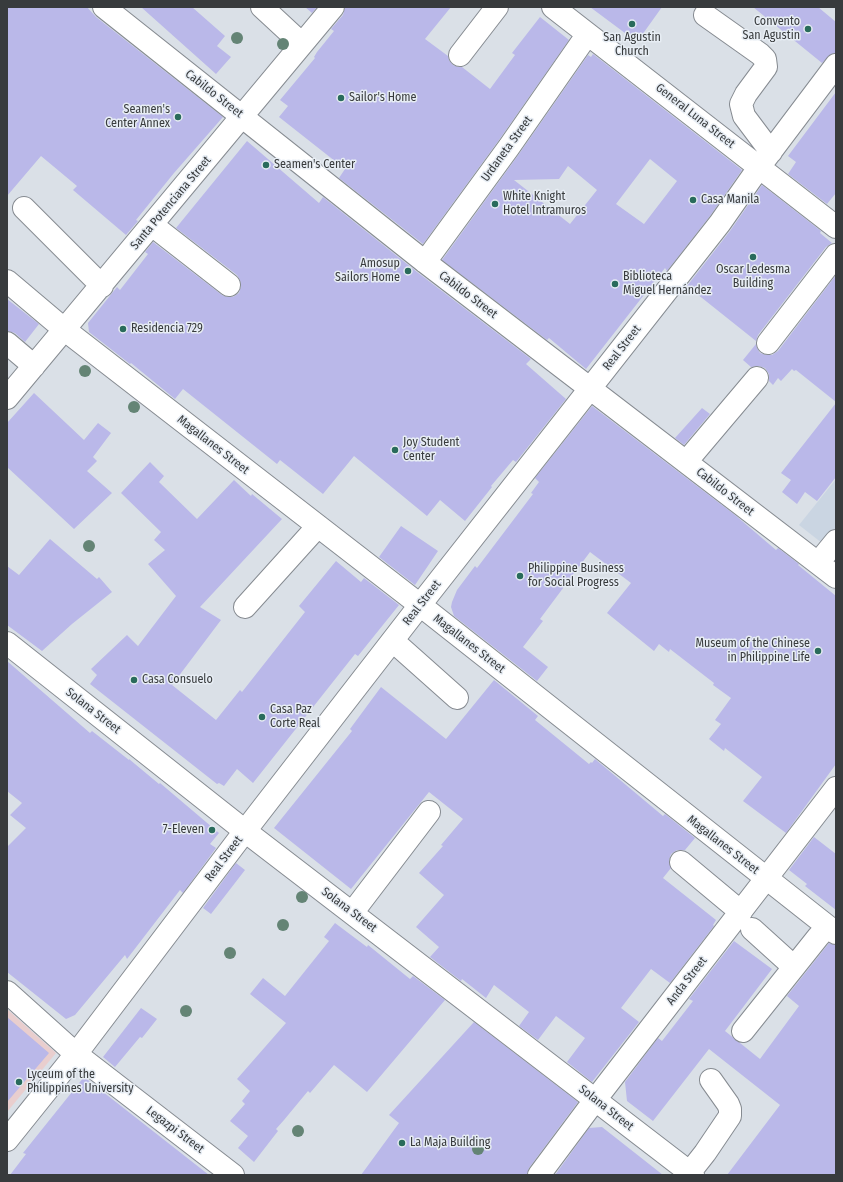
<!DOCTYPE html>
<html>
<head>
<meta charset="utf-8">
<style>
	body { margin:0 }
	#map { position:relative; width:843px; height:1182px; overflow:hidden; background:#dae0e7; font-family:"Fira Sans Condensed",sans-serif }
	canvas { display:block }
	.frame { position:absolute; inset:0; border:8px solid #383b3d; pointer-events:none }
</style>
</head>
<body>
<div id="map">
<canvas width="843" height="1182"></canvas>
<div class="frame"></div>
</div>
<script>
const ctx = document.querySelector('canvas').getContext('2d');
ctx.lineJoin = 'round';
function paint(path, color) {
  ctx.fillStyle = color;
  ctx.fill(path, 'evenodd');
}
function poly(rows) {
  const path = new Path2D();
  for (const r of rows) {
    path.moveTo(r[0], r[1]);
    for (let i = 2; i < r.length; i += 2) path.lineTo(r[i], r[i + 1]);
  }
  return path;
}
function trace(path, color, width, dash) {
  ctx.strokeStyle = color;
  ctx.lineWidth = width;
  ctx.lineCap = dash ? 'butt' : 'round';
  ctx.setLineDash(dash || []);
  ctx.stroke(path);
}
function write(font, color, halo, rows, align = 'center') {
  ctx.font = font + ' "Fira Sans Condensed",sans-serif';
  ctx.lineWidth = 3;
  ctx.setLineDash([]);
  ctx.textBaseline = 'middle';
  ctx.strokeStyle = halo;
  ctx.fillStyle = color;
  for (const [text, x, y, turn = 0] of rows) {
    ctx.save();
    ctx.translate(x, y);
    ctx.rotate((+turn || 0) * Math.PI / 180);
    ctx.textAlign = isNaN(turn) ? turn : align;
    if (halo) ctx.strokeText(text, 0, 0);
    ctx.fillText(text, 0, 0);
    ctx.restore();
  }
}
paint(poly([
	[836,479,836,554,799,525]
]), '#cad5e2');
paint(poly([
	[7,1009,56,1053,7,1112]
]), '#e9cece');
paint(poly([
	[7,7,87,7,96,17,223,117,174,173,136,220,138,221,126,235,73,190,77,186,41,156,7,196],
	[141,7,192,7,225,36,217,46,231,57,216,74],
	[305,7,317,7,312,13],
	[345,7,451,7,425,39,448,56,449,60,453,65,458,67,462,67,490,89,515,55,512,53,540,17,569,40,499,140,423,244,339,178,345,169,279,117,288,106,280,100,315,58,314,57,317,52,334,31,331,29,343,15],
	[590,7,662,7,637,42],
	[753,7,818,7,836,22,836,53,831,54,822,63],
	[593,54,742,170,710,216,667,271,665,268,586,369,549,338,547,340,442,260,519,154,588,55,591,57],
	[650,159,677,181,644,224,616,204],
	[568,166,597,190,570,224,514,180,559,179],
	[836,92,836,193,827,204,788,174,796,162,788,156],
	[247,141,319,203,323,197,417,272,531,359,526,364,566,399,516,462,513,460,491,486,492,487,465,521,440,500,427,516,354,456,323,494,280,460,277,464,183,389,175,399,131,363,130,364,89,332,88,323,117,287,120,290,148,254,145,252,153,242,222,295,227,297,233,297,239,293,241,286,240,280,237,275,176,228],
	[762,185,821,231,820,233,832,243,826,247,758,335,756,341,687,286,730,231],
	[836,275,836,402,796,370,794,371,792,369,781,381,778,378,773,385,769,381,769,374,765,368,759,366,751,367,743,360,756,344,757,348,760,353,766,355,772,355,778,351],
	[7,299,39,324,25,342,15,333,7,331],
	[34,393,84,440,98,423,111,433,93,457,97,461,87,471,112,493,74,529,7,467,7,423],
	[836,403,836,477,817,501,805,492,797,504,782,492,791,480,781,473],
	[592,406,735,515,776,550,778,548,799,564,798,565,836,596,836,764,786,833,743,801,762,777,725,748,724,751,709,739,721,724,715,720,731,698,713,685,714,683,670,649,669,652,659,644,654,651,607,613,631,583,590,552,540,619,543,621,523,647,548,667,537,681,454,616,451,607,452,602,457,590,475,566,477,568,533,494,531,493,539,482,535,478],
	[702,408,710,414,684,445,675,438],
	[150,462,164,476,159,482,197,519,234,480,251,496,252,494,282,519,200,607,221,620,172,685,216,720,240,690,242,692,305,612,299,606,336,561,361,582,364,578,399,605,358,656,355,654,253,783,237,769,224,786,219,783,217,784,90,684,97,675,91,669,127,635,138,646,176,596,148,564,165,550,154,540,161,532,121,493],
	[401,526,438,551,415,585,379,557],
	[50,539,97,579,99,577,112,592,72,624,42,651,7,625,7,566,19,575],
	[7,661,90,733,92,731,129,760,129,759,159,784,160,783,219,833,210,844,216,848,183,893,180,890,127,959,125,955,75,1015,66,1019,7,972,7,847,26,828,10,815,22,803,7,791],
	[494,680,538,716,535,720,589,764,591,762,592,763,595,759,663,816,665,814,695,838,685,850,677,850,671,854,669,860,671,868,663,878,716,920,713,925,714,926,670,983,651,969,621,1008,639,1022,592,1082,567,1062,585,1038,556,1016,538,1040,519,1026,529,1012,494,985,486,998,462,979,461,981,430,957,439,947,416,927,444,895,419,873,443,846,441,845,463,819,429,792,351,889,274,828,352,731,350,729,381,687,446,739],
	[814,837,836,854,836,910,805,886,807,884,789,870],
	[236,863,245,870,211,914,203,908],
	[335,923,367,947,368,945,410,979,413,976,445,1000,367,1092,334,1065,310,1093,308,1091,284,1120,276,1129,278,1131,254,1162,238,1148,248,1136,230,1121,245,1104,242,1101,250,1091,237,1079,286,1023,250,994,263,978,285,996,329,941,324,937],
	[734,941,772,969,725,1031,760,1059,799,1006,787,996,829,943,836,945,836,1175,727,1175,780,1105,709,1049,653,1121,627,1101,625,1082,658,1038,662,1041,693,1001,689,999],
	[141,1008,157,1019,142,1038,140,1037,115,1067,103,1057],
	[7,1017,49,1053,7,1102],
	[474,1022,578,1102,529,1168,527,1175,361,1175,399,1123,389,1115],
	[84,1077,209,1175,10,1175,26,1154,23,1153],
	[602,1127,663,1175,555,1175,589,1128]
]), '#bab8e9');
const minor = poly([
	[104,7,425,262,836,577],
	[262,7,302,44],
	[553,7,836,227],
	[705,15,760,54,765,59,766,67,746,94,741,104,744,116,771,152],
	[460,55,497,7],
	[24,208,102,286],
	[152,225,229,285],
	[425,262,509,147,587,35],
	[7,281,65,330,420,605,836,933],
	[7,343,34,366],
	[768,343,836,255],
	[7,398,333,7],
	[686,462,757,378],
	[818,563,836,541],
	[245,607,318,526],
	[393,641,457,698],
	[7,643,245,831,693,1175],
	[681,862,741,912],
	[352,913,429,812],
	[752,929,794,967],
	[7,992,76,1054,233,1175],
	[743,1031,818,937,827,927],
	[7,1140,76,1054,245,831,420,605,720,223,760,166,836,65],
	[690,1172,705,1153,730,1116,730,1109,728,1104,711,1080],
	[539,1175,595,1100,836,788]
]);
trace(minor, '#868b91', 24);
trace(minor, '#fff', 22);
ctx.fillStyle = '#648475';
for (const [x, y] of [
	[237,38],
	[283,44],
	[85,371],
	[134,407],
	[89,546],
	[302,897],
	[283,925],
	[230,953],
	[186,1011],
	[298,1131],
	[478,1149]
]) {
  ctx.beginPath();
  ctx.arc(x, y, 6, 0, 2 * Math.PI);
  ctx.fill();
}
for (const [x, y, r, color] of [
	[632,24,4,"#296b5b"],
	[808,29,4,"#296b5b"],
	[341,98,4,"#296b5b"],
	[178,117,4,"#296b5b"],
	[266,165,4,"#296b5b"],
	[693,200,4,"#296b5b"],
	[495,204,4,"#296b5b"],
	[753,257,4,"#296b5b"],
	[408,271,4,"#296b5b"],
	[615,284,4,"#296b5b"],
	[123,329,4,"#296b5b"],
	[395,450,4,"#296b5b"],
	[520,576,4,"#296b5b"],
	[818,651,4,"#296b5b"],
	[134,680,4,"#296b5b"],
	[262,717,4,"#296b5b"],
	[212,830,4,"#296b5b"],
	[19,1082,4,"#296b5b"],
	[402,1143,4,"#296b5b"]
]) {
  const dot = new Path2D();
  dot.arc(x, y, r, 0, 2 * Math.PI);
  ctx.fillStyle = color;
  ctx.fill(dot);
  trace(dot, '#e7edf4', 1.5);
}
write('12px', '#383b3d', '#e7edf4', [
	["Convento",800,22,"right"],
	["San Agustin",800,36,"right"],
	["San Agustin",632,38,"center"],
	["Church",632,52,"center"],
	["Sailor's Home",349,98],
	["Seamen's",170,110,"right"],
	["Center Annex",170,124,"right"],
	["Seamen's Center",274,165],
	["White Knight",503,197],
	["Hotel Intramuros",503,211],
	["Casa Manila",701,200],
	["Amosup",400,264,"right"],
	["Sailors Home",400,278,"right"],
	["Oscar Ledesma",753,270,"center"],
	["Building",753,284,"center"],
	["Biblioteca",623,277],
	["Miguel Hernández",623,291],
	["Residencia 729",131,329],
	["Joy Student",403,443],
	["Center",403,457],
	["Philippine Business",528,569],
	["for Social Progress",528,583],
	["Museum of the Chinese",810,644,"right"],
	["in Philippine Life",810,658,"right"],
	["Casa Consuelo",142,680],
	["Casa Paz",270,710],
	["Corte Real",270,724],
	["7-Eleven",204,830,"right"],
	["Lyceum of the",27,1075],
	["Philippines University",27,1089],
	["La Maja Building",410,1143]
], 'left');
write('12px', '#383b3d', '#e7edf4', [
	["Cabildo Street",214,94,38],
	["General Luna Street",695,116,38],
	["Urdaneta Street",507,149,-54],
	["Santa Potenciana Street",171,203,-50],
	["Cabildo Street",468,295,37],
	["Real Street",622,348,-52],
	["Magallanes Street",213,445,38],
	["Cabildo Street",725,492,38],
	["Real Street",422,603,-52],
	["Magallanes Street",469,644,38],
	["Solana Street",93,711,38],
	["Magallanes Street",723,845,38],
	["Real Street",224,859,-53],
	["Solana Street",349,910,37],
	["Anda Street",687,981,-52],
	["Solana Street",606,1108,38],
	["Legazpi Street",175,1130,37]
]);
</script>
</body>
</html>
